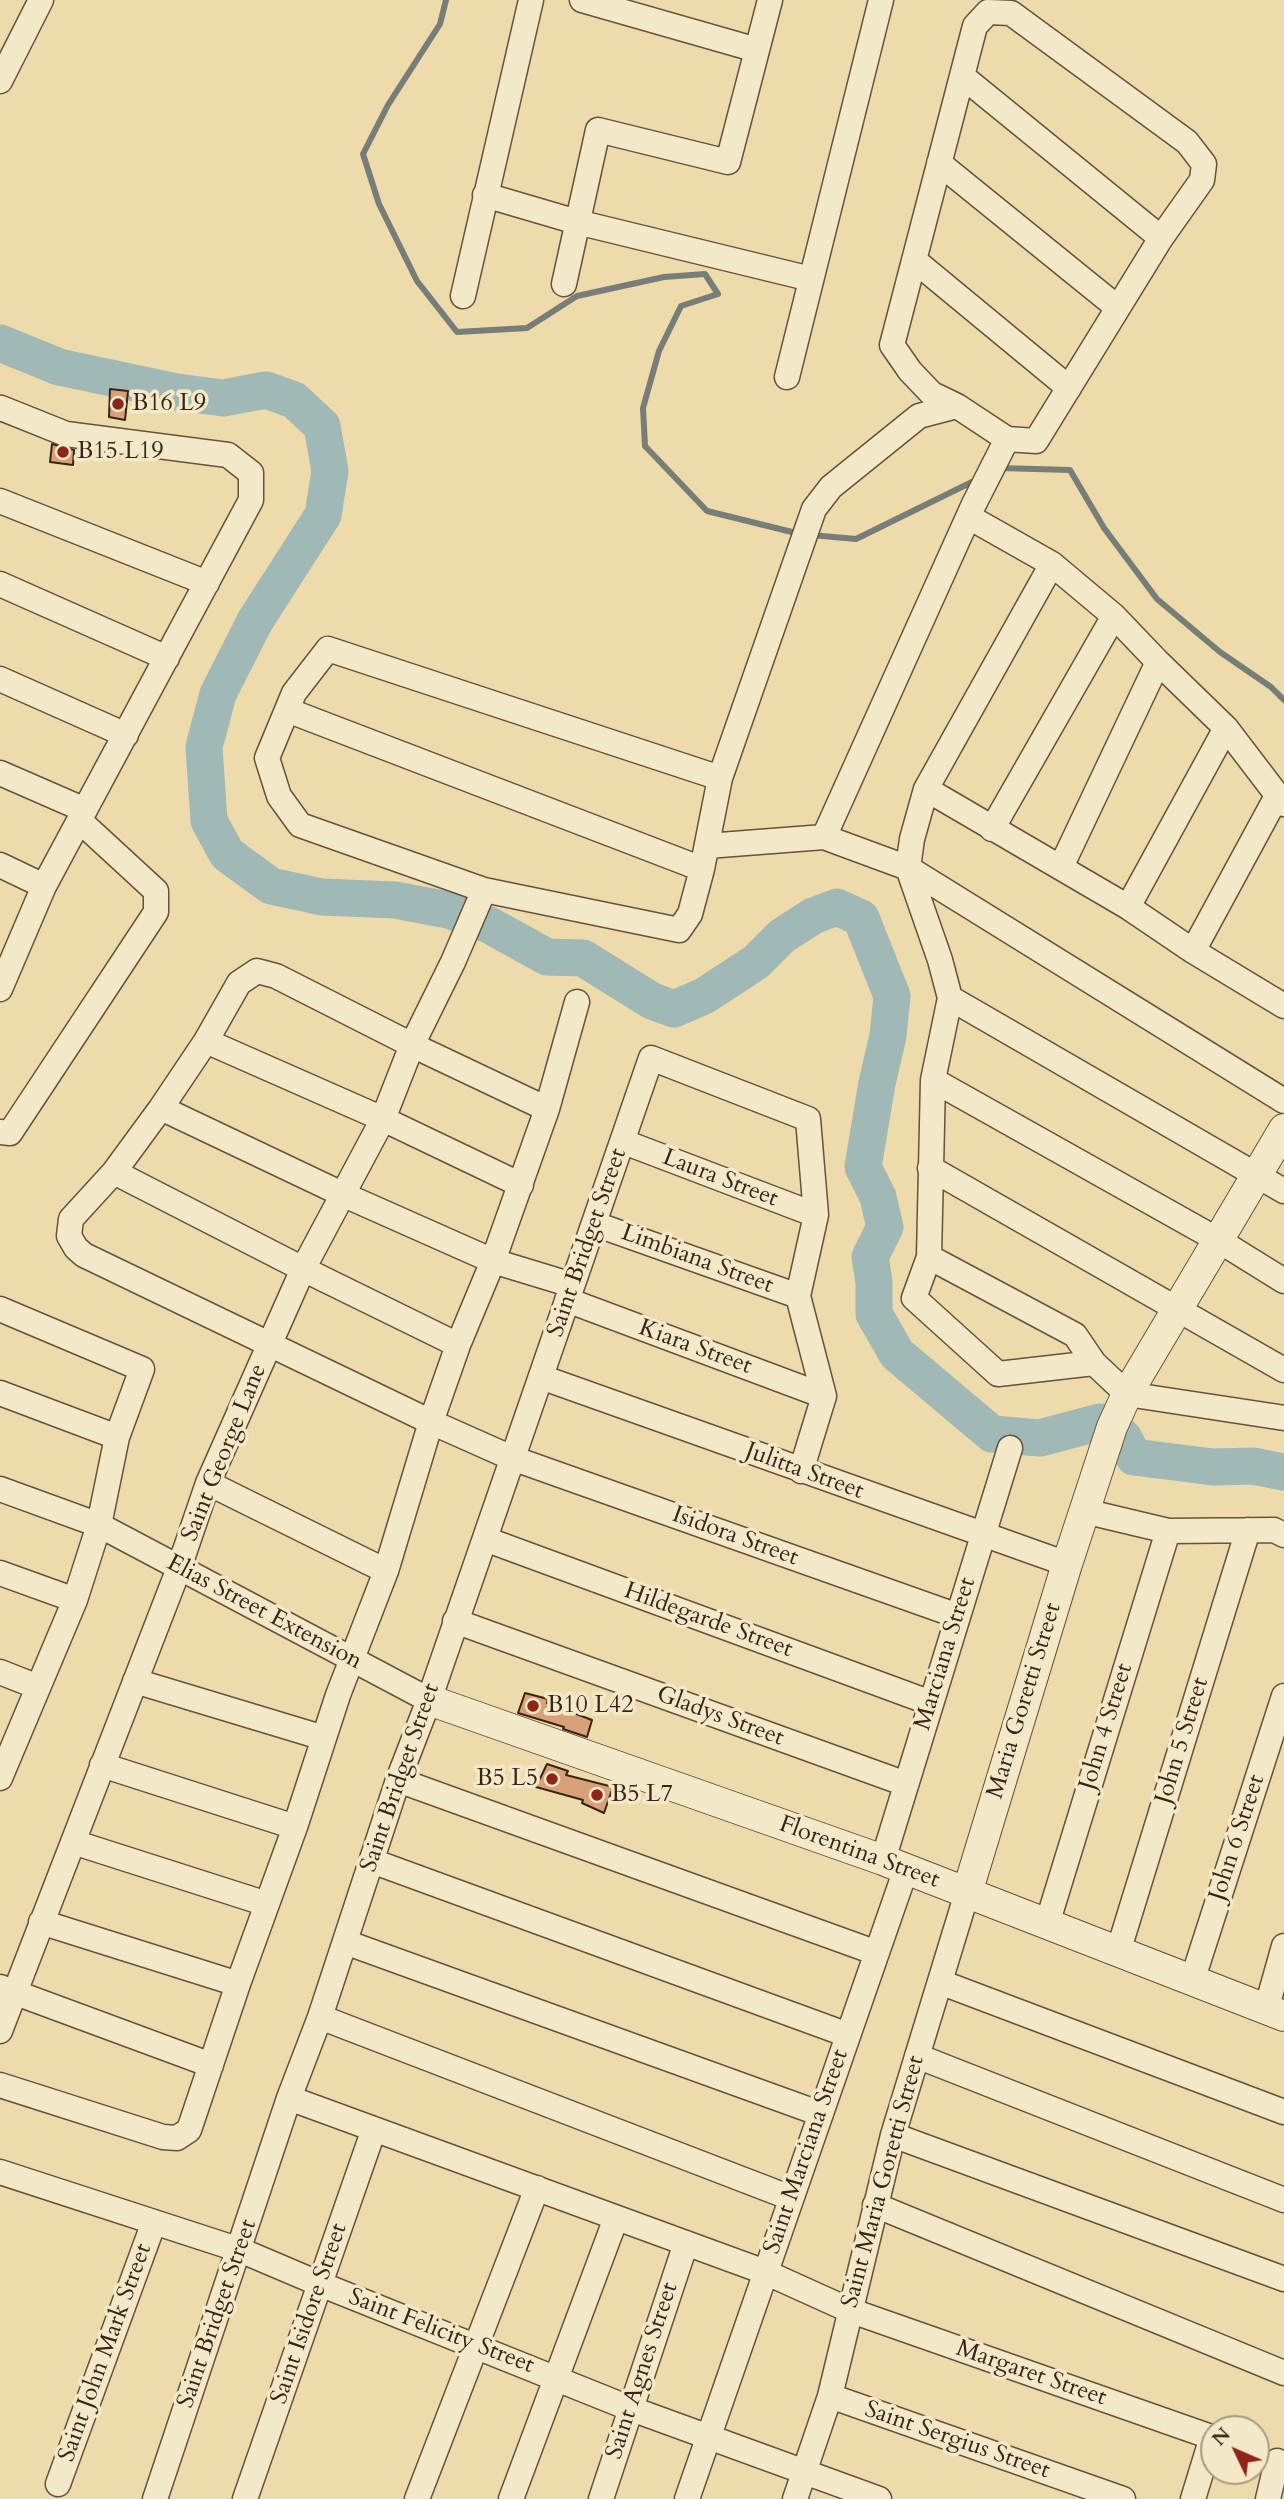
<!DOCTYPE html>
<html>
<head>
<meta charset="utf-8">
<style>
	body { margin:0 }
	#map { position:relative; width:1284px; height:2499px; overflow:hidden; background:#eddbab; font-family:Cardo,serif }
	canvas { display:block }
	.north { position:absolute; left:1200px; top:2415px; width:70px; height:70px; box-sizing:border-box; background:#f3e8c8; border:2px solid #a99a82; border-radius:50%; rotate:314deg; font-size:19px; font-weight:700; line-height:28px; text-align:center; color:#392518 }
	.north::after { content:''; display:block; margin:auto; width:24px; height:32px; background:#8f2418; clip-path:polygon(50% 0,100% 100%,50% 72%,0 100%) }
</style>
</head>
<body>
<div id="map">
<canvas width="1284" height="2499"></canvas>
<div class="north">N</div>
</div>
<script>
const ctx = document.querySelector('canvas').getContext('2d');
ctx.lineJoin = 'round';
function poly(rows) {
  const path = new Path2D();
  for (const r of rows) {
    path.moveTo(r[0], r[1]);
    for (let i = 2; i < r.length; i += 2) path.lineTo(r[i], r[i + 1]);
  }
  return path;
}
function trace(path, color, width, dash) {
  ctx.strokeStyle = color;
  ctx.lineWidth = width;
  ctx.lineCap = dash ? 'butt' : 'round';
  ctx.setLineDash(dash || []);
  ctx.stroke(path);
}
function paint(path, color) {
  ctx.fillStyle = color;
  ctx.fill(path, 'evenodd');
}
function write(font, color, halo, rows, align = 'center') {
  ctx.font = font + ' Cardo,serif';
  ctx.lineWidth = 7;
  ctx.setLineDash([]);
  ctx.textBaseline = 'middle';
  ctx.strokeStyle = halo;
  ctx.fillStyle = color;
  for (const [text, x, y, turn = 0] of rows) {
    ctx.save();
    ctx.translate(x, y);
    ctx.rotate((+turn || 0) * Math.PI / 180);
    ctx.textAlign = isNaN(turn) ? turn : align;
    if (halo) ctx.strokeText(text, 0, 0);
    ctx.fillText(text, 0, 0);
    ctx.restore();
  }
}
trace(poly([
	[446,0,440,24,388,105,363,154,379,204,417,281,457,332,527,328,577,296,664,277,705,274,718,294,681,306,659,351,643,408,645,446,707,511,800,534],
	[1000,468,1070,470,1104,528,1157,599,1220,652,1271,687,1284,700],
	[811,535,856,539,978,479]
]), '#777d77', 6);
trace(poly([
	[0,343,59,367,177,392,223,398,266,390,294,400,322,426,330,471,323,515,255,621,218,694,204,747,209,821,227,854,271,886,322,897,395,900,448,910,489,925,547,957,583,958,652,1001,674,1009,704,996,756,962,782,936,813,916,837,907,861,918,892,996,888,1036,877,1083,863,1167,878,1197,885,1227,870,1257,874,1282,874,1314,897,1354,992,1434,1040,1438,1100,1422,1123,1437,1134,1457,1213,1467,1253,1466,1284,1472]
]), '#a0b8b6', 37);
const building = poly([
	[110,389,128,391,125,420,109,417,110,389],
	[52,444,74,450,73,465,50,462,52,444],
	[525,1693,548,1699,547,1703,592,1720,587,1737,563,1729,564,1727,518,1713,525,1693],
	[547,1764,568,1771,566,1775,613,1787,604,1813,582,1803,583,1800,536,1787,547,1764]
]);
paint(building, '#d8a177');
trace(building, '#392518', 2);
const minor = poly([
	[582,0,757,50],
	[988,12,1011,13,1187,142,1204,164,1202,180,1161,238,1036,441,1007,439,957,406,932,394,910,371,892,345,975,26,988,12],
	[962,76,1161,238],
	[0,81,41,0],
	[939,163,1118,308],
	[485,195,577,222,811,279],
	[914,260,1069,388],
	[564,284,598,130,728,162,770,0],
	[463,296,531,0],
	[787,377,881,0],
	[0,409,1,408,66,434,228,455,251,473,251,500,44,886,0,989],
	[0,501,207,583],
	[969,517,1052,564,1114,616,1158,662,1226,728,1284,804],
	[1052,564,926,789,912,839,908,868,940,960,950,998,933,1080,929,1257,914,1298,998,1374,1094,1363],
	[0,584,167,658],
	[0,679,126,735],
	[287,710,702,869],
	[0,773,85,810],
	[720,778,328,649,294,693,267,758,279,796,300,825,484,890,679,930,690,914,702,869,720,778,814,509,831,487,919,416,957,406],
	[926,789,1128,907,1193,951,1284,1006],
	[992,829,1114,616],
	[824,837,974,504,1007,439],
	[707,846,824,837,908,868,1284,1101],
	[0,865,44,886],
	[1061,867,1158,662],
	[1128,907,1226,728],
	[1193,951,1277,796],
	[950,998,1284,1191],
	[206,1041,383,1119,521,1185],
	[933,1080,1218,1240,1284,1281],
	[161,1108,342,1194,493,1261,572,1285],
	[547,1109,412,1045,276,976,257,971,239,983,206,1041,161,1108,114,1172,71,1219,69,1236,76,1248,84,1255,431,1422,512,1458,958,1616],
	[0,1132,10,1133,156,912,156,891,80,821],
	[624,1142,816,1215],
	[930,1168,1284,1370],
	[114,1172,303,1269,458,1345],
	[595,1224,798,1296],
	[929,1257,1075,1335,1094,1363,1127,1394,1284,1418],
	[567,1300,824,1396],
	[0,1309,142,1369,117,1437,99,1525,75,1600,0,1778],
	[541,1377,1067,1564],
	[0,1393,117,1437],
	[208,1483,386,1571],
	[0,1489,99,1525,429,1700],
	[1084,1511,1168,1531,1274,1530,1284,1535],
	[485,1539,931,1703],
	[0,1573,75,1600],
	[455,1621,906,1784],
	[0,1672,38,1687],
	[135,1681,324,1738],
	[102,1765,295,1827],
	[398,1780,877,1953],
	[73,1842,267,1904],
	[883,1860,1010,1448],
	[372,1861,848,2035],
	[41,1922,238,1984],
	[1047,1924,1168,1531],
	[345,1942,821,2114],
	[1118,1952,1248,1530],
	[1192,1981,1284,1696],
	[940,1982,1284,2112],
	[0,1987,211,2065],
	[1266,2010,1284,1946],
	[320,2017,791,2198],
	[0,2031,179,1568,208,1483,303,1269,383,1119,412,1045,453,962,484,890],
	[917,2056,1284,2200],
	[0,2085,163,2137,177,2138,189,2130,238,1984,295,1827,338,1695,386,1571,431,1422,458,1345,493,1261,547,1109,577,1002],
	[289,2098,765,2272,849,2310,1214,2438],
	[893,2135,1284,2279],
	[0,2172,240,2250,320,2284,629,2408,879,2499],
	[875,2205,1284,2373],
	[830,2396,1123,2499],
	[58,2484,154,2222],
	[155,2499,289,2098,320,2017,398,1780,429,1700,651,1058,808,1119,816,1215,798,1296,824,1396,801,1471],
	[245,2499,374,2129],
	[417,2499,537,2188],
	[511,2499,616,2218],
	[601,2499,686,2243],
	[687,2499,906,1869],
	[795,2499,830,2396,893,2135,967,1893],
	[1193,2499,1212,2437],
	[1268,2499,1277,2461]
]);
const tertiary = poly([
	[429,1700,883,1860,1284,2016],
	[967,1893,1067,1564,1112,1427,1127,1394,1284,1129]
]);
trace(minor, '#66523d', 27);
trace(tertiary, '#66523d', 32);
trace(minor, '#f3e8c8', 24);
trace(tertiary, '#f3e8c8', 30);
for (const [x, y, r, color] of [
	[118,404,7,"#8f2418"],
	[63,452,7,"#8f2418"],
	[533,1706,7,"#8f2418"],
	[552,1779,7,"#8f2418"],
	[597,1795,7,"#8f2418"]
]) {
  const dot = new Path2D();
  dot.arc(x, y, r, 0, 2 * Math.PI);
  ctx.fillStyle = color;
  ctx.fill(dot);
  trace(dot, '#f3e8c8', 2.5);
}
write('24px', '#392518', '#f3e8c8', [
	["B16 L9",132,404],
	["B15 L19",77,452],
	["B10 L42",547,1706],
	["B5 L5",538,1779,"right"],
	["B5 L7",611,1795]
], 'left');
write('24px', '#392518', '#f3e8c8', [
	["Laura Street",720,1179,21],
	["Saint Bridget Street",588,1243,-71],
	["Limbiana Street",697,1260,20],
	["Kiara Street",695,1348,20],
	["Saint George Lane",225,1453,-68],
	["Julitta Street",804,1472,20],
	["Isidora Street",735,1537,20],
	["Elias Street Extension",264,1613,28],
	["Hildegarde Street",708,1621,20],
	["Marciana Street",946,1654,-73],
	["Maria Goretti Street",1025,1701,-73],
	["Gladys Street",720,1717,20],
	["John 4 Street",1107,1727,-73],
	["John 5 Street",1183,1741,-73],
	["Saint Bridget Street",401,1778,-71],
	["John 6 Street",1238,1838,-72],
	["Florentina Street",859,1853,20],
	["Saint Marciana Street",807,2152,-71],
	["Saint Maria Goretti Street",884,2182,-75],
	["Saint Bridget Street",218,2314,-71],
	["Saint Isidore Street",310,2314,-71],
	["Saint Felicity Street",441,2332,21],
	["Saint John Mark Street",106,2353,-70],
	["Saint Agnes Street",643,2371,-72],
	["Margaret Street",1031,2374,19],
	["Saint Sergius Street",957,2441,19]
]);
</script>
</body>
</html>
